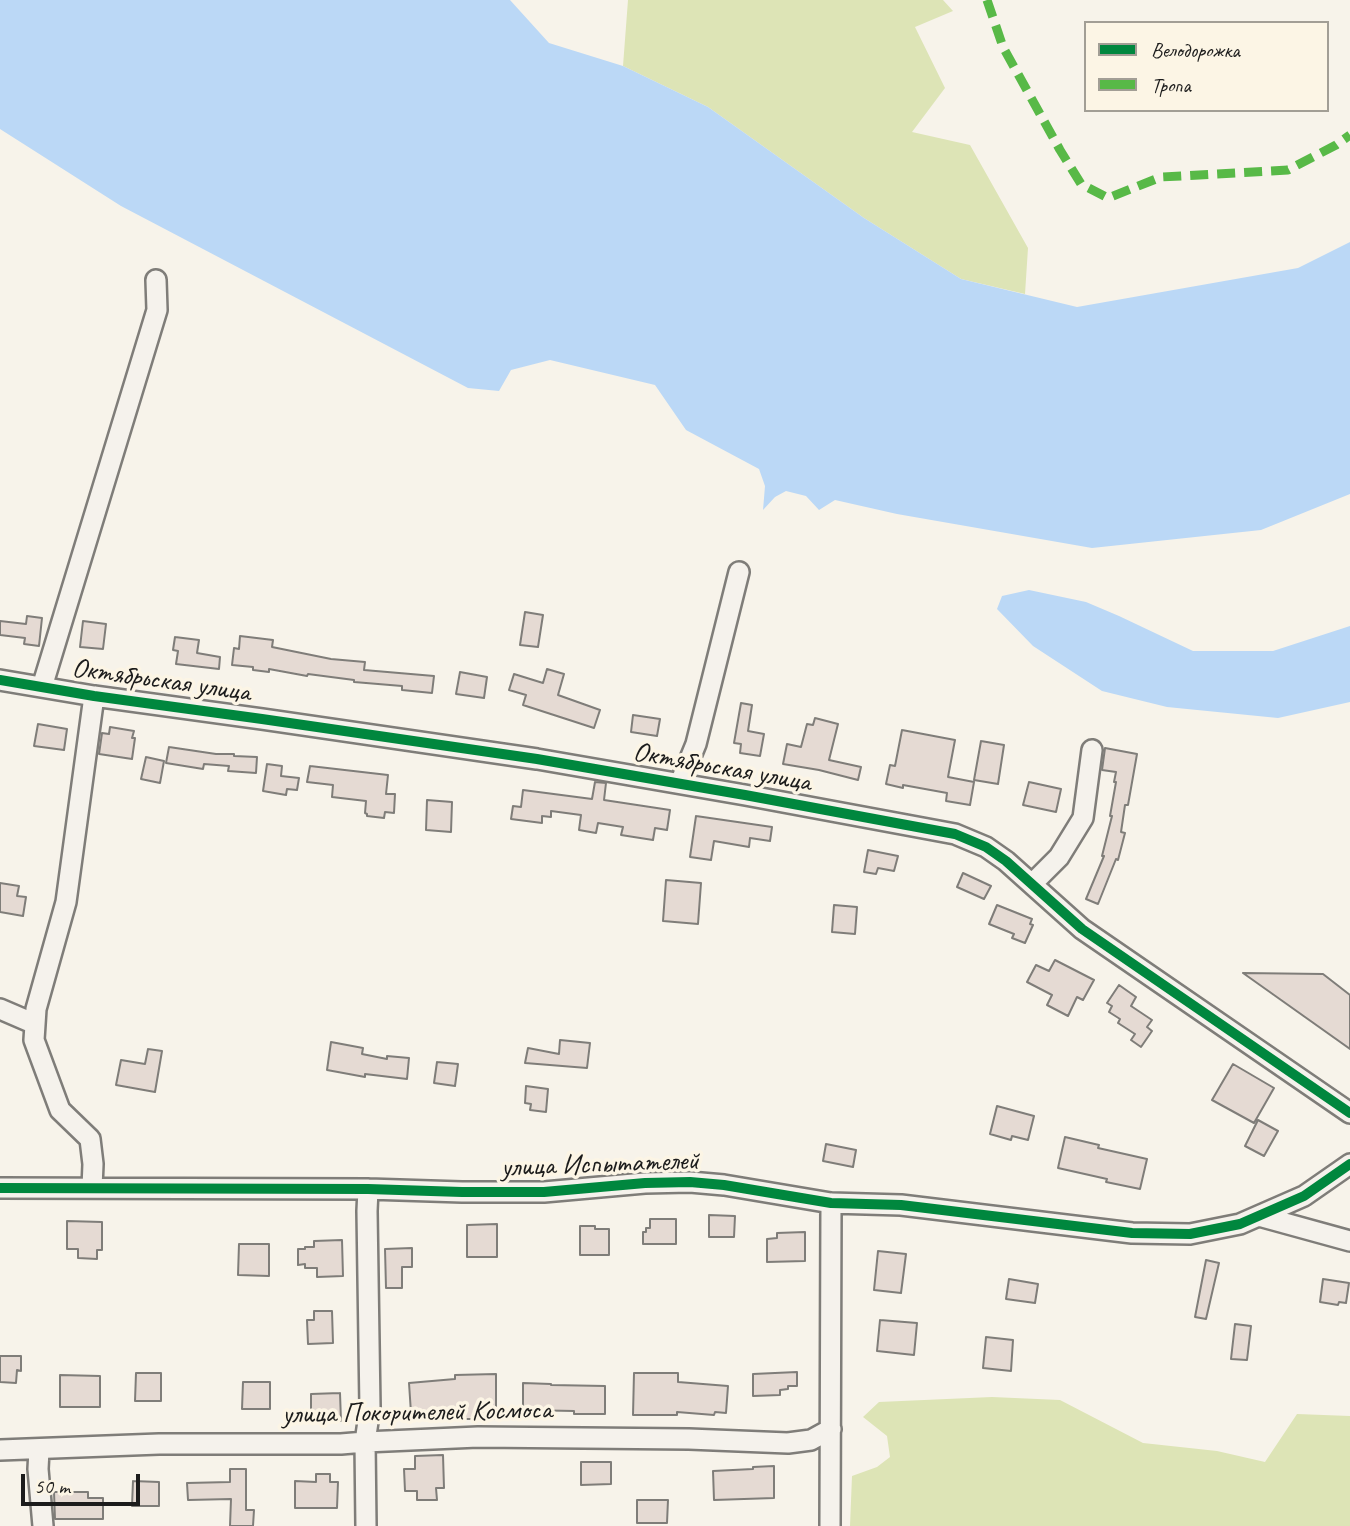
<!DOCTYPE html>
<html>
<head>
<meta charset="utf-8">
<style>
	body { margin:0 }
	#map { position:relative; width:1350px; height:1526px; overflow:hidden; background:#f7f3ea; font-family:Caveat,sans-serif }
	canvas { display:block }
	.legend { position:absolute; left:1084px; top:21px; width:245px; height:91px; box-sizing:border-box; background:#fcf5e5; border:2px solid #a29e95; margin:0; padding:9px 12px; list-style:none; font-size:21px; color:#1c1c1c }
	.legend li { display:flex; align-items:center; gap:14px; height:35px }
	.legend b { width:35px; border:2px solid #a29e95 }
	.scale { position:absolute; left:21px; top:1474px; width:119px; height:32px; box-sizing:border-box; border:4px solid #1c1c1c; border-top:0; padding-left:9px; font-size:21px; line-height:24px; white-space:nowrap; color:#1c1c1c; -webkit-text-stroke:5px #fcf5e5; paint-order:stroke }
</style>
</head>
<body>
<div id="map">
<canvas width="1350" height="1526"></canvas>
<ul class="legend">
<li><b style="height:9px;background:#00873e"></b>Велодорожка</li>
<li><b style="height:9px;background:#58b947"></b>Тропа</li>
</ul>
<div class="scale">50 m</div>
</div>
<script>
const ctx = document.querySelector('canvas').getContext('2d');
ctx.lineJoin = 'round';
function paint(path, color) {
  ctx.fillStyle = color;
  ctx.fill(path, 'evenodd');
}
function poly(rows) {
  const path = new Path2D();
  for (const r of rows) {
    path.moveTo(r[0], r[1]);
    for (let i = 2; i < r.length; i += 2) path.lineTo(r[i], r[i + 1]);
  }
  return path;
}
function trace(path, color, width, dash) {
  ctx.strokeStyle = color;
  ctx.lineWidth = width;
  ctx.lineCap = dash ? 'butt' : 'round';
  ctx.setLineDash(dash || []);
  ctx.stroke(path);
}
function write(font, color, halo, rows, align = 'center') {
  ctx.font = font + ' Caveat,sans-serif';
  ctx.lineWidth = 7;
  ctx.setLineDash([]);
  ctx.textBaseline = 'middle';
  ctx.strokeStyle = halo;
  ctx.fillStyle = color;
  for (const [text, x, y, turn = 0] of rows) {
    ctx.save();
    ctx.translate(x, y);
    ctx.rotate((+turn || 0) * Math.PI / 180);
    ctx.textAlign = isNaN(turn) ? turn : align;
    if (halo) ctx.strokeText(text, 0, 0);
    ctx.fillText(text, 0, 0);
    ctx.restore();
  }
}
paint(poly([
	[628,0,943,0,953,11,915,27,945,88,912,132,970,145,1028,248,1025,294,961,279,864,218,708,107,623,66],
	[992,1397,1060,1400,1143,1443,1217,1451,1265,1462,1297,1414,1350,1416,1350,1526,850,1526,852,1476,877,1467,890,1457,887,1436,863,1417,879,1402]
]), '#dde4b6');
paint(poly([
	[0,0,510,0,549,43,623,66,708,107,864,218,961,279,1077,307,1298,268,1350,242,1350,494,1261,530,1092,548,897,514,835,500,819,510,806,496,786,491,775,497,763,510,765,486,759,469,686,430,655,385,550,360,511,370,499,391,468,388,121,206,0,129],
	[1029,590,1086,602,1119,616,1193,651,1273,651,1350,626,1350,702,1278,718,1167,707,1102,691,1033,646,997,609,1002,596]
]), '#bbd8f6');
const building = poly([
	[525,612,543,615,538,647,520,645,525,612],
	[27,616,42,618,39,646,24,644,25,638,0,635,0,621,26,624,27,616],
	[83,621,106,624,103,649,80,647,83,621],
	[240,636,273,640,272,647,331,659,365,662,364,670,434,676,432,693,402,690,402,686,354,682,354,680,308,674,307,676,269,669,269,672,253,670,253,667,232,665,234,648,239,649,240,636],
	[175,637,199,640,197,653,220,657,219,669,176,664,178,651,173,650,175,637],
	[547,669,564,674,558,695,600,710,594,728,523,705,526,695,509,690,514,674,543,683,547,669],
	[460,672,487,677,484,698,456,694,460,672],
	[741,703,752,705,748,731,764,734,760,756,740,753,741,744,734,743,741,703],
	[633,715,660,719,657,736,631,732,633,715],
	[815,718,838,724,829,760,861,767,858,780,819,770,783,764,787,744,801,747,807,724,813,725,815,718],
	[38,724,67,729,64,750,34,746,38,724],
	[110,727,134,731,132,738,135,738,132,759,99,754,102,733,109,734,110,727],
	[902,730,955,740,948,777,974,782,970,805,946,801,947,793,903,785,903,788,886,784,890,765,895,766,902,730],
	[981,741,1004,745,998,784,974,780,981,741],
	[169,747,216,754,234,754,234,756,257,757,256,773,228,771,229,766,204,764,203,769,166,763,169,747],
	[1105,748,1137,754,1128,805,1125,805,1121,832,1125,833,1118,860,1116,859,1098,904,1086,899,1104,856,1102,856,1112,816,1110,816,1116,782,1114,782,1116,772,1102,770,1105,748],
	[146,757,164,761,160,783,141,779,146,757],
	[267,764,282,766,281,776,299,778,297,790,287,789,286,795,263,791,267,764],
	[310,766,388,775,386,794,395,794,394,813,385,812,384,818,367,816,367,814,365,813,366,801,332,797,333,785,307,782,310,766],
	[595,782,606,783,604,800,670,810,667,830,655,828,653,840,621,835,623,827,598,823,596,833,579,830,581,815,551,811,551,817,542,816,542,823,511,819,513,806,521,807,523,790,592,799,595,782],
	[1029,782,1061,789,1056,812,1023,805,1029,782],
	[427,800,452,802,451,832,426,830,427,800],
	[696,816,772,827,770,841,750,838,749,847,714,841,711,860,690,857,696,816],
	[868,850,898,856,894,871,878,868,876,874,864,872,868,850],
	[963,873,991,886,984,899,957,887,963,873],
	[666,880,701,883,698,924,663,921,666,880],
	[0,883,19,886,17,896,26,897,23,916,0,912,0,883],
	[834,905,857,907,855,934,832,932,834,905],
	[997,905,1032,919,1030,924,1033,925,1025,943,1012,938,1014,934,989,924,997,905],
	[1055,960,1094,980,1083,1000,1077,997,1068,1016,1047,1005,1052,995,1027,982,1036,965,1049,971,1055,960],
	[1243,973,1323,974,1350,995,1350,1049,1243,973],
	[1119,985,1136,997,1131,1006,1152,1020,1147,1027,1152,1031,1141,1047,1131,1040,1135,1034,1118,1023,1120,1019,1109,1012,1112,1006,1107,1003,1119,985],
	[560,1040,590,1043,587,1068,525,1063,528,1048,559,1054,560,1040],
	[331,1042,363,1048,362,1054,387,1059,387,1056,409,1058,407,1079,365,1074,365,1077,327,1070,331,1042],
	[148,1049,162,1051,155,1092,116,1085,121,1060,145,1064,148,1049],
	[437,1062,458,1064,455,1086,434,1083,437,1062],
	[1233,1064,1274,1088,1254,1123,1212,1100,1233,1064],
	[526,1086,548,1089,546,1112,530,1110,531,1104,525,1103,526,1086],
	[997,1106,1034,1116,1028,1140,1012,1136,1011,1140,990,1134,997,1106],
	[1258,1120,1278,1131,1264,1156,1245,1146,1258,1120],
	[1065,1137,1099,1145,1098,1148,1147,1159,1140,1189,1106,1182,1107,1179,1058,1168,1065,1137],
	[826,1144,856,1150,853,1167,823,1161,826,1144],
	[709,1215,735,1216,734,1237,709,1237,709,1215],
	[650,1219,676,1219,676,1244,643,1244,643,1232,646,1232,646,1228,650,1228,650,1219],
	[67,1221,102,1222,102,1250,97,1250,97,1259,78,1258,78,1249,67,1249,67,1221],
	[497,1224,497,1257,467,1257,467,1225,497,1224],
	[580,1226,595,1226,595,1229,609,1229,609,1255,580,1255,580,1226],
	[805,1232,805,1261,767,1262,767,1239,777,1238,777,1233,805,1232],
	[342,1240,343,1276,317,1277,317,1268,305,1268,305,1264,298,1265,298,1249,305,1249,305,1247,314,1247,314,1241,342,1240],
	[239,1244,269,1244,269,1276,238,1275,239,1244],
	[412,1248,412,1267,402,1267,402,1288,386,1288,385,1249,412,1248],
	[878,1251,906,1254,901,1293,874,1290,878,1251],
	[1206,1260,1219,1263,1206,1319,1195,1317,1206,1260],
	[1009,1279,1038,1284,1035,1303,1006,1299,1009,1279],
	[1323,1279,1349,1283,1346,1303,1339,1302,1338,1305,1320,1302,1323,1279],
	[314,1311,332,1311,333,1343,308,1344,307,1320,314,1320,314,1311],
	[880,1320,917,1323,914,1355,877,1351,880,1320],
	[1235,1324,1251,1326,1247,1360,1231,1359,1235,1324],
	[986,1337,1013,1340,1011,1371,983,1368,986,1337],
	[0,1356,21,1356,21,1371,17,1370,16,1383,0,1382,0,1356],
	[797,1372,797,1386,788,1386,788,1389,780,1390,780,1395,753,1396,753,1374,797,1372],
	[136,1373,161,1373,161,1401,135,1401,136,1373],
	[634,1373,678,1373,678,1382,728,1386,726,1413,715,1412,714,1415,677,1412,677,1415,633,1415,634,1373],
	[496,1374,496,1419,455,1419,455,1410,411,1413,409,1383,455,1379,455,1375,496,1374],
	[60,1375,100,1376,100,1407,60,1407,60,1375],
	[243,1382,270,1382,270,1409,242,1409,243,1382],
	[523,1383,551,1384,551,1385,605,1386,605,1414,574,1414,574,1411,523,1410,523,1383],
	[340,1393,341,1421,319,1422,319,1418,311,1418,311,1394,340,1393],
	[443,1455,444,1488,436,1488,437,1500,417,1500,417,1491,405,1491,404,1469,415,1469,415,1456,443,1455],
	[581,1462,611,1462,611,1484,581,1485,581,1462],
	[774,1466,774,1498,714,1500,713,1471,753,1469,753,1467,774,1466],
	[230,1469,246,1469,246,1510,254,1510,253,1526,230,1526,231,1499,188,1500,187,1483,230,1482,230,1469],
	[316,1474,330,1474,330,1482,338,1482,337,1508,295,1508,295,1481,316,1482,316,1474],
	[133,1481,159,1482,159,1506,132,1506,133,1481],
	[54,1492,88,1492,88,1498,103,1498,103,1519,55,1519,54,1492],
	[637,1500,668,1500,667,1523,637,1523,637,1500]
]);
paint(building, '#e5dad3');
trace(building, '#7f7d79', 2);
const minor = poly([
	[0,680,94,696,262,719,537,759,745,795,955,834,986,847,1006,861,1082,929,1350,1113],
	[42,687,157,310,156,280],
	[680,783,696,744,739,572],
	[1032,884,1059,857,1083,818,1092,750],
	[0,1009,35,1024],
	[0,1188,368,1189,462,1192,544,1192,645,1183,690,1182,724,1185,831,1203,901,1205,1132,1233,1190,1234,1240,1224,1304,1196,1350,1164],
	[92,1188,93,1164,90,1139,60,1110,34,1040,36,1009,66,902,94,696],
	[1259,1216,1350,1241],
	[0,1450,159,1444,341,1444,365,1442,478,1437,689,1439,788,1443,811,1440,831,1429],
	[39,1450,38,1469,43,1526],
	[366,1526,365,1442,370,1408,367,1211,368,1189],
	[830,1526,831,1203]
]);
trace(minor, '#7f7d79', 24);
trace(minor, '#f5f2ec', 19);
trace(poly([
	[987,0,1003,47,1060,150,1081,184,1108,198,1161,177,1288,170,1336,145,1350,135]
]), '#58b947', 9, [18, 9]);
trace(poly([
	[0,680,94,696,262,719,537,759,745,795,955,834,986,847,1006,861,1082,929,1350,1113],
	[0,1188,368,1189,462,1192,544,1192,645,1183,690,1182,724,1185,831,1203,901,1205,1132,1233,1190,1234,1240,1224,1304,1196,1350,1164]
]), '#00873e', 10);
write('28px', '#1c1c1c', '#fcf5e5', [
	["Октябрьская улица",161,681,8],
	["Октябрьская улица",722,768,10],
	["улица Испытателей",600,1165,-2],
	["улица Покорителей Космоса",417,1413,-1]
]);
</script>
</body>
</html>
